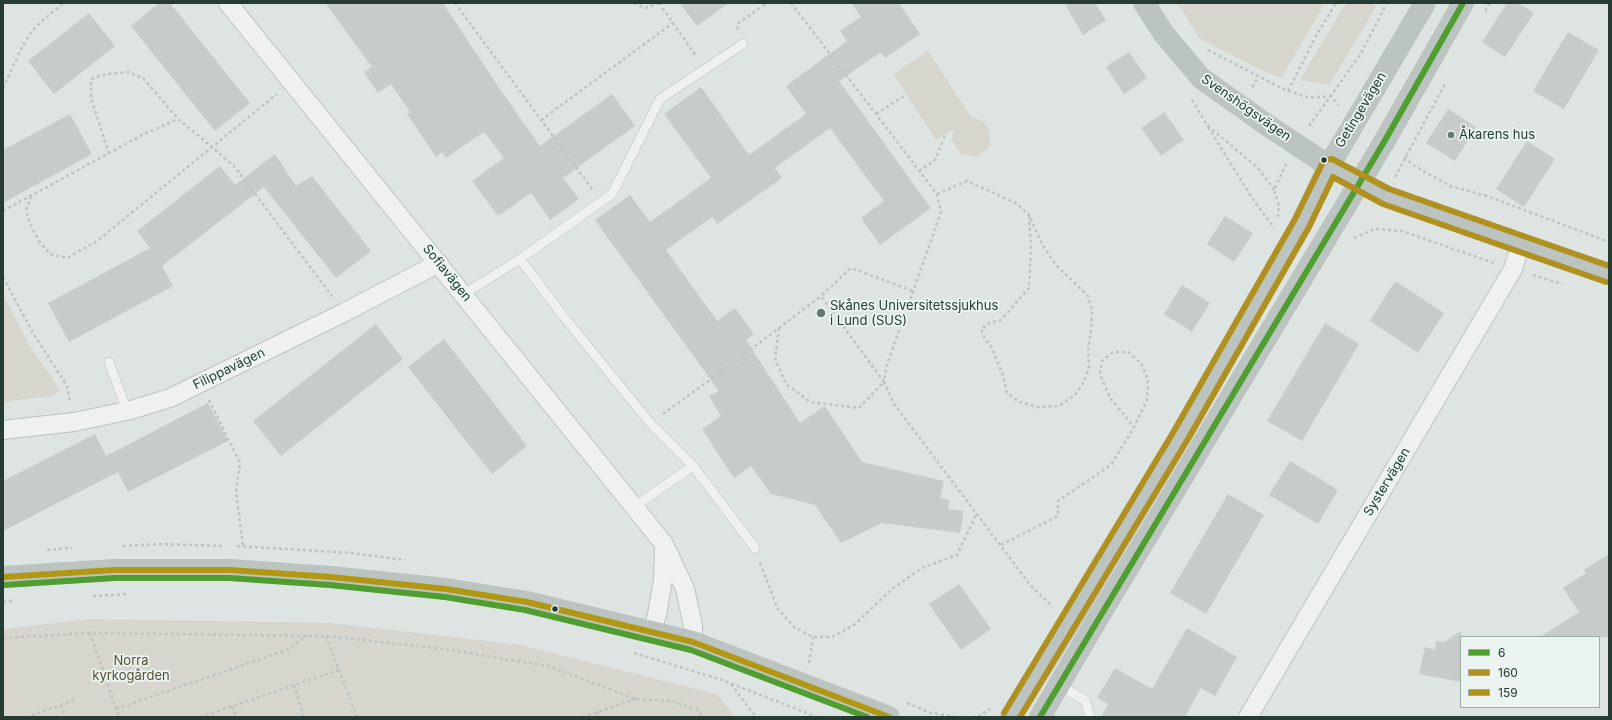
<!DOCTYPE html>
<html>
<head>
<meta charset="utf-8">
<style>
	body { margin:0 }
	#map { position:relative; width:1612px; height:720px; overflow:hidden; background:#dee4e1; font-family:Inter,sans-serif }
	canvas { display:block }
	.frame { position:absolute; inset:0; border:4px solid #263c33; pointer-events:none }
	.legend { position:absolute; left:1460px; top:636px; width:140px; height:72px; box-sizing:border-box; background:#ebf4f0; border:1px solid #9caaa4; margin:0; padding:5px 7px; list-style:none; font-size:12px; color:#263c33 }
	.legend li { display:flex; align-items:center; gap:8px; height:20px }
	.legend b { width:20px; border:1px solid #9caaa4 }
</style>
</head>
<body>
<div id="map">
<canvas width="1612" height="720"></canvas>
<div class="frame"></div>
<ul class="legend">
<li><b style="height:5px;background:#509e2f"></b>6</li>
<li><b style="height:5px;background:#b09120"></b>160</li>
<li><b style="height:5px;background:#b09120"></b>159</li>
</ul>
</div>
<script>
const ctx = document.querySelector('canvas').getContext('2d');
ctx.lineJoin = 'round';
function paint(path, color) {
  ctx.fillStyle = color;
  ctx.fill(path, 'evenodd');
}
function poly(rows) {
  const path = new Path2D();
  for (const r of rows) {
    path.moveTo(r[0], r[1]);
    for (let i = 2; i < r.length; i += 2) path.lineTo(r[i], r[i + 1]);
  }
  return path;
}
function trace(path, color, width, dash) {
  ctx.strokeStyle = color;
  ctx.lineWidth = width;
  ctx.lineCap = dash ? 'butt' : 'round';
  ctx.setLineDash(dash || []);
  ctx.stroke(path);
}
function write(font, color, halo, rows, align = 'center') {
  ctx.font = font + ' Inter,sans-serif';
  ctx.lineWidth = 3.5;
  ctx.setLineDash([]);
  ctx.textBaseline = 'middle';
  ctx.strokeStyle = halo;
  ctx.fillStyle = color;
  for (const [text, x, y, turn = 0] of rows) {
    ctx.save();
    ctx.translate(x, y);
    ctx.rotate((+turn || 0) * Math.PI / 180);
    ctx.textAlign = isNaN(turn) ? turn : align;
    if (halo) ctx.strokeText(text, 0, 0);
    ctx.fillText(text, 0, 0);
    ctx.restore();
  }
}
paint(poly([
	[1177,3,1325,3,1281,78,1261,70,1200,39],
	[1346,3,1372,3,1376,7,1329,85,1300,80],
	[928,51,971,117,982,121,988,127,991,145,977,157,961,154,952,140,953,129,936,140,893,74],
	[3,295,30,346,60,390,51,396,3,402],
	[90,619,331,623,522,645,717,694,735,717,3,717,3,629]
]), '#d6d6ce');
paint(poly([
	[159,3,170,3,250,103,215,131,131,26],
	[325,3,443,3,497,85,540,146,612,94,635,126,563,178,579,199,550,220,531,193,498,216,472,181,504,158,484,132,446,158,442,152,436,157,407,114,410,112,391,84,378,93,364,72,372,67],
	[680,3,729,3,697,26],
	[851,3,899,3,920,34,885,58,881,52,839,81,931,208,880,245,861,218,884,201,830,128,775,168,782,178,717,224,712,217,666,250,717,321,735,308,754,334,746,340,800,423,825,406,862,462,944,481,940,498,950,500,948,509,964,511,960,533,882,523,841,543,815,505,771,494,751,466,734,478,702,429,721,416,709,396,719,391,595,220,630,195,650,222,711,178,664,114,701,87,749,155,806,114,786,86,847,41,840,31,861,17],
	[1064,3,1095,3,1106,20,1083,35],
	[1507,3,1519,3,1534,13,1505,57,1482,42],
	[89,13,115,46,54,94,28,61],
	[1568,32,1599,50,1564,109,1533,91],
	[1129,52,1147,78,1124,94,1106,67],
	[1448,109,1476,127,1455,161,1426,143],
	[1164,112,1184,140,1161,156,1141,128],
	[70,114,92,154,3,203,3,150],
	[1527,141,1555,159,1524,207,1496,189],
	[275,154,296,186,312,176,371,251,336,278,264,187,162,266,173,286,69,342,48,303,150,248,137,231,220,166,235,185],
	[1225,216,1253,233,1234,262,1207,244],
	[1395,281,1444,313,1418,353,1370,321],
	[1182,285,1210,303,1192,332,1164,314],
	[1325,323,1359,344,1302,441,1267,421],
	[376,324,403,359,281,456,253,421],
	[444,339,527,446,492,474,408,367],
	[208,403,228,441,128,492,118,472,3,531,3,481,95,434,106,456],
	[1290,461,1338,490,1318,524,1269,495],
	[1228,494,1264,515,1206,614,1170,593],
	[1609,554,1609,637,1540,637,1579,612,1563,588,1586,573,1584,570],
	[959,584,991,629,961,650,929,604],
	[1187,628,1237,657,1215,696,1201,688,1185,717,1101,717,1108,704,1097,698,1115,668,1152,689],
	[1461,631,1461,682,1419,674,1425,647,1435,650,1436,641,1444,642]
]), '#c7ccca');
const lane = poly([
	[520,259,564,317,650,423,693,466,755,548],
	[464,294,520,259,612,194,660,99,743,44],
	[109,362,127,411],
	[634,507,693,466],
	[1059,685,1085,700,1090,717]
]);
const street = poly([
	[228,3,664,544,685,589,693,626,693,642],
	[3,430,74,422,131,410,170,398,345,312,439,263],
	[652,631,657,615,663,580,664,549],
	[1248,717,1513,269,1521,244]
]);
trace(lane, '#bec2c0', 10);
trace(street, '#bec2c0', 20);
trace(poly([
	[455,3,592,189],
	[634,3,645,8,659,3],
	[659,3,696,56],
	[791,3,937,194,941,212,887,365,884,382,894,404,1031,586,1053,607],
	[1485,11,1490,3],
	[738,29,737,24,767,3],
	[1208,50,1283,89,1310,98,1330,96,1339,105],
	[1252,87,1259,77],
	[3,88,21,49,31,32,43,20,64,3],
	[1288,91,1317,34,1336,3],
	[1192,100,1207,125,1258,168,1274,190],
	[876,114,906,95],
	[541,120,673,23],
	[1309,126,1360,55,1387,3],
	[1208,127,1252,198,1274,228],
	[109,154,91,98,91,79,106,74,129,72,144,79,178,119],
	[1404,157,1413,165,1450,186,1487,196,1609,242],
	[919,171,935,160,946,133],
	[1395,177,1446,82],
	[937,194,967,181,1016,203,1029,215,1042,244,1056,265,1088,296,1092,310,1091,331,1088,350,1089,367,1084,382,1075,395,1059,406,1037,407,1020,402,1007,393,1002,373,992,348,985,339,981,329,989,323,1001,320,1029,288,1031,248,1029,215],
	[31,196,26,210,30,224,39,241,50,254,67,258,97,241,212,147,234,166,332,296],
	[3,211,142,135,178,119,212,147,277,94],
	[1278,217,1279,206,1274,190,1286,164],
	[1354,238,1375,229,1402,231,1494,263],
	[1533,275,1562,284],
	[3,277,33,333,67,386,70,402],
	[779,328,775,359,786,384,810,402,859,408,884,382,821,296,851,268,913,291],
	[209,400,240,463,236,491,243,546],
	[663,414,725,369,821,296],
	[1001,545,1058,516,1058,501,1111,465,1134,427,1147,400,1148,380,1141,363,1128,352,1113,352,1102,361,1100,374,1110,398,1134,427],
	[123,546,162,544,224,546],
	[237,546,351,553,405,560],
	[47,550,72,548],
	[760,563,778,609,794,627,813,637,832,637,854,625,892,589,922,568,957,555,977,513],
	[93,596,128,594],
	[3,602,12,601],
	[90,633,119,717],
	[326,636,357,717],
	[3,638,90,633,326,636,444,649,548,666,636,699,671,701,696,709,703,717],
	[634,653,722,680,817,717],
	[809,663,813,637],
	[731,684,756,717],
	[294,685,304,717],
	[907,703,931,713,958,717],
	[61,705,65,717],
	[232,706,236,717],
	[116,709,289,649,307,635],
	[597,712,599,717],
	[26,717,76,700],
	[200,717,339,670],
	[582,717,636,699],
	[972,717,979,716,990,709]
]), '#bec4c2', 2.5, [3, 3]);
trace(lane, '#eef1ef', 9);
trace(street, '#eef1ef', 18);
trace(poly([
	[1144,3,1164,34,1201,78,1264,123,1329,166,1386,196,1521,244,1609,274],
	[3,577,114,570,230,570,331,577,446,589,527,602,693,642,889,717],
	[1011,717,1075,613,1181,435,1302,223,1329,166,1425,3],
	[1040,717,1095,623,1384,142,1463,3]
]), '#bcc4c1', 22);
trace(poly([
	[1040,717,1384,142,1463,3]
]), '#509e2f', 6);
trace(poly([
	[1020,717,1188,439,1309,227,1333,177,1383,204,1606,282]
]), '#b09120', 6);
trace(poly([
	[1004,713,1174,431,1295,219,1324,160,1332,159,1389,189,1609,266]
]), '#b09120', 6);
trace(poly([
	[3,577,114,570,230,570,331,577,446,589,527,602,693,642,889,717]
]), '#b29812', 6);
trace(poly([
	[4,585,114,578,230,578,330,585,445,597,525,610,691,650,867,717]
]), '#509e2f', 6);
for (const [x, y, r, color] of [
	[1451,135,4,"#667770"],
	[1324,160,3.5,"#263c33"],
	[821,313,5,"#667770"],
	[555,609,3.5,"#263c33"]
]) {
  const dot = new Path2D();
  dot.arc(x, y, r, 0, 2 * Math.PI);
  ctx.fillStyle = color;
  ctx.fill(dot);
  trace(dot, '#ebf4f0', 1.5);
}
write('13px', '#263c33', '#ebf4f0', [
	["Svenshögsvägen",1246,108,35],
	["Getingevägen",1361,110,-59],
	["Sofiavägen",447,273,51],
	["Filippavägen",229,369,-26],
	["Systervägen",1387,482,-59]
]);
write('13px', '#263c33', '#ebf4f0', [
	["Åkarens hus",1459,135],
	["Skånes Universitetssjukhus",830,306],
	["i Lund (SUS)",830,321]
], 'left');
write('13px', '#574f34', '#ebf4f0', [
	["Norra",131,661],
	["kyrkogården",131,676]
]);
</script>
</body>
</html>
